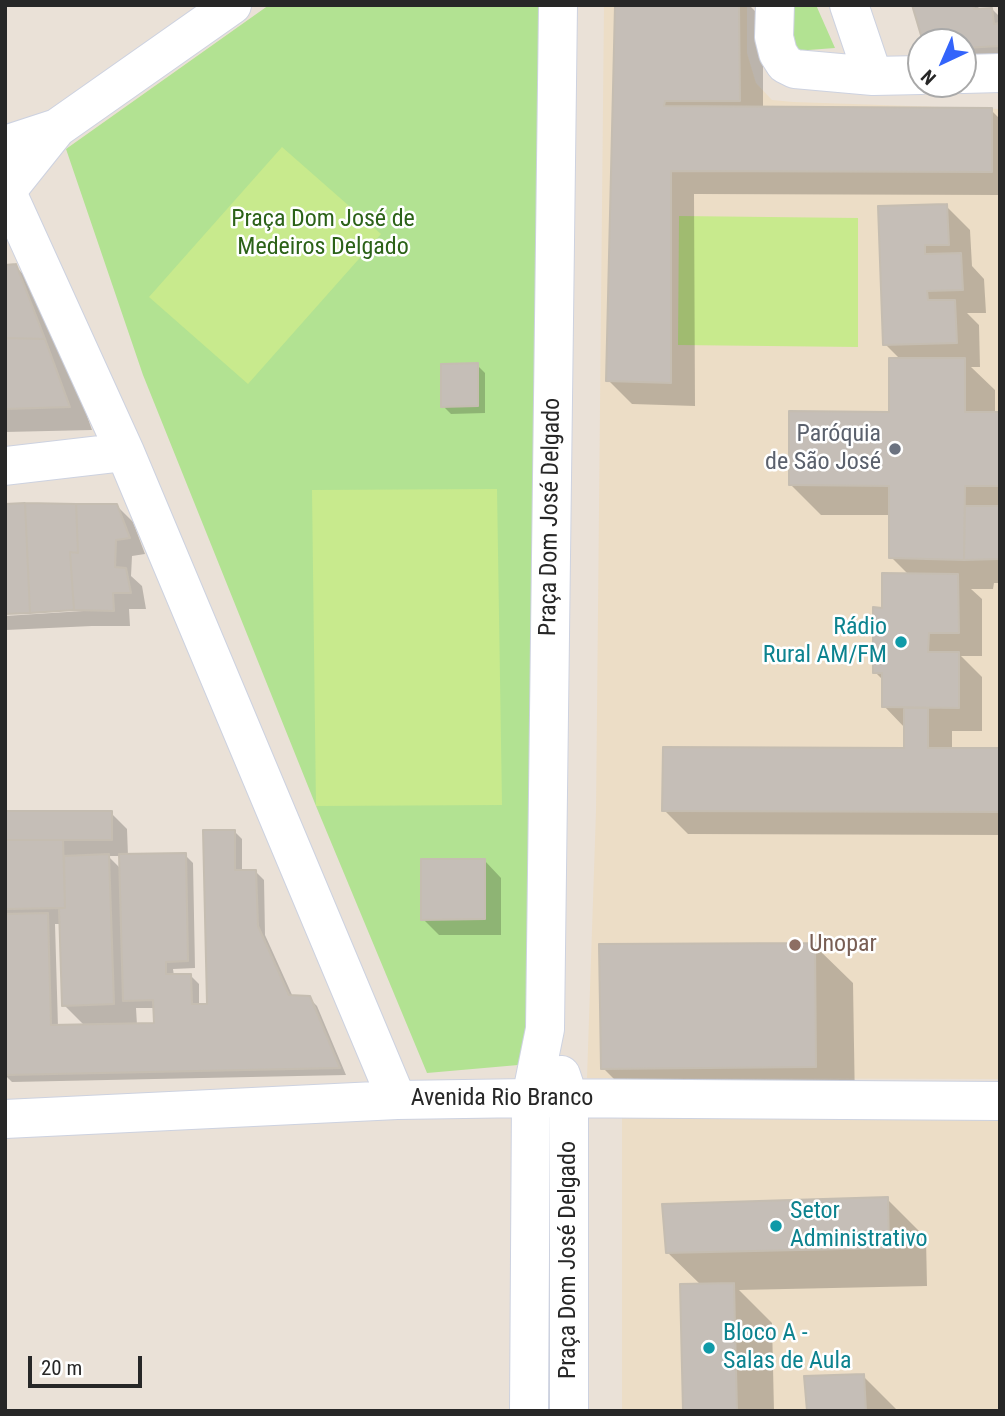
<!DOCTYPE html>
<html>
<head>
<meta charset="utf-8">
<style>
	body { margin:0 }
	#map { position:relative; width:1005px; height:1416px; overflow:hidden; background:#eae1d7; font-family:"Roboto Condensed",sans-serif }
	canvas { display:block }
	.frame { position:absolute; inset:0; border:7px solid #272727; pointer-events:none }
	.north { position:absolute; left:907px; top:28px; width:70px; height:70px; box-sizing:border-box; background:#fff; border:2px solid #a9a9a9; border-radius:50%; rotate:224deg; font-size:19px; font-weight:700; line-height:28px; text-align:center; color:#272727 }
	.north::after { content:''; display:block; margin:auto; width:24px; height:32px; background:#3364fb; clip-path:polygon(50% 0,100% 100%,50% 72%,0 100%) }
	.scale { position:absolute; left:28px; top:1356px; width:114px; height:32px; box-sizing:border-box; border:4px solid #272727; border-top:0; padding-left:9px; font-size:21px; line-height:24px; white-space:nowrap; color:#272727; -webkit-text-stroke:5px #fff; paint-order:stroke }
</style>
</head>
<body>
<div id="map">
<canvas width="1005" height="1416"></canvas>
<div class="frame"></div>
<div class="north">N</div>
<div class="scale">20 m</div>
</div>
<script>
const ctx = document.querySelector('canvas').getContext('2d');
ctx.lineJoin = 'round';
function paint(path, color) {
  ctx.fillStyle = color;
  ctx.fill(path, 'evenodd');
}
function poly(rows) {
  const path = new Path2D();
  for (const r of rows) {
    path.moveTo(r[0], r[1]);
    for (let i = 2; i < r.length; i += 2) path.lineTo(r[i], r[i + 1]);
  }
  return path;
}
function trace(path, color, width, dash) {
  ctx.strokeStyle = color;
  ctx.lineWidth = width;
  ctx.lineCap = dash ? 'butt' : 'round';
  ctx.setLineDash(dash || []);
  ctx.stroke(path);
}
function write(font, color, halo, rows, align = 'center') {
  ctx.font = font + ' "Roboto Condensed",sans-serif';
  ctx.lineWidth = 5;
  ctx.setLineDash([]);
  ctx.textBaseline = 'middle';
  ctx.strokeStyle = halo;
  ctx.fillStyle = color;
  for (const [text, x, y, turn = 0] of rows) {
    ctx.save();
    ctx.translate(x, y);
    ctx.rotate((+turn || 0) * Math.PI / 180);
    ctx.textAlign = isNaN(turn) ? turn : align;
    if (halo) ctx.strokeText(text, 0, 0);
    ctx.fillText(text, 0, 0);
    ctx.restore();
  }
}
paint(poly([
	[604,5,747,5,747,53,756,83,772,100,793,102,1000,109,1000,1079,587,1078,596,811],
	[1000,1110,1000,1411,622,1411,622,1118]
]), '#ecddc6');
paint(poly([
	[269,5,541,5,541,1063,427,1073,316,806,143,375,66,149],
	[792,5,816,5,835,48,795,51]
]), '#b2e292');
paint(poly([
	[282,147,381,234,248,384,149,297],
	[679,216,858,218,858,347,678,345],
	[497,489,502,805,316,806,312,490]
]), '#c8ea8d');
paint(poly([
	[617,5,749,5,763,19,763,109,991,110,1000,119,1000,195,694,194,695,406,632,404,608,380],
	[914,5,978,5,979,10,992,9,1000,17,1000,54,963,55,963,42,925,42],
	[946,206,970,230,972,266,984,279,986,313,967,313,979,325,980,367,971,367,995,390,995,414,1000,414,1000,583,994,583,993,589,971,589,982,599,982,656,961,656,982,677,982,731,952,731,952,750,1000,750,1000,835,688,834,664,810,905,750,905,728,884,706,884,681,875,672,884,610,909,575,891,557,891,515,821,515,791,485,891,414,901,360,885,344,880,208],
	[15,266,32,283,69,365,92,430,5,432,5,267],
	[477,365,485,373,485,413,451,414,443,406],
	[117,506,133,522,145,554,132,556,131,576,142,586,146,609,129,609,130,626,92,626,6,630,5,616,83,611,83,608],
	[5,813,111,813,127,829,128,856,185,855,193,863,195,968,173,969,174,976,191,976,199,984,199,1006,209,1006,234,831,242,839,242,872,256,872,264,880,265,935,293,997,309,998,317,1006,346,1075,12,1082,5,1075],
	[108,856,121,856,121,869],
	[55,924,61,924,64,1005,85,1026,58,1027],
	[136,1008,155,1008,156,1025,137,1025],
	[485,861,501,878,501,935,439,935,423,919],
	[814,945,853,983,855,1106,642,1107,603,1068],
	[887,1199,926,1238,927,1286,739,1290,772,1323,774,1411,685,1411,701,1285,667,1252],
	[863,1376,898,1411,808,1411]
]), '#0003');
const building = poly([
	[615,5,739,5,740,101,665,101,664,106,992,108,992,172,671,171,671,383,606,381,615,5],
	[912,5,973,5,974,9,992,8,994,24,1000,23,1000,46,963,48,963,42,923,42,912,5],
	[947,204,949,245,925,245,925,254,961,253,963,290,927,291,928,300,955,300,957,343,883,345,878,206,947,204],
	[16,264,45,339,5,338,5,265,16,264],
	[5,338,45,339,70,407,5,409,5,338],
	[889,358,965,358,965,412,1000,412,1000,486,965,486,964,560,889,558,889,486,789,485,789,411,889,412,889,358],
	[478,363,478,406,441,407,441,364,478,363],
	[25,503,30,613,5,614,5,504,25,503],
	[25,503,76,504,78,553,70,552,74,610,30,613,25,503],
	[76,504,117,504,130,538,116,540,115,567,126,568,131,593,113,593,114,611,74,610,70,552,78,553,76,504],
	[965,506,1000,506,1000,559,964,560,965,506],
	[882,573,958,574,959,633,929,633,928,652,959,652,959,708,882,707,882,673,873,673,873,607,882,608,882,573],
	[904,708,928,708,928,748,1000,748,1000,812,662,811,663,747,904,748,904,708],
	[5,811,112,811,112,840,5,840,5,811],
	[203,830,235,830,235,870,256,870,258,926,289,995,310,996,340,1068,5,1075,5,914,48,913,51,1025,154,1023,153,1000,123,1001,119,854,186,853,188,961,166,962,166,974,191,974,192,1004,207,1004,203,830],
	[5,840,63,840,65,908,5,909,5,840],
	[109,854,114,1004,62,1006,59,908,65,908,64,856,109,854],
	[421,859,485,859,485,919,421,920,421,859],
	[815,943,816,1067,601,1069,599,944,815,943],
	[888,1197,889,1248,666,1253,662,1204,888,1197],
	[734,1283,737,1411,683,1411,680,1284,734,1283],
	[864,1374,866,1411,807,1411,804,1376,864,1374]
]);
paint(building, '#c5beb7');
trace(building, '#c5bdb1', 2);
const street = poly([
	[775,5,774,37,778,53,785,64,795,69,873,76,921,75],
	[849,5,873,76],
	[963,74,1000,73],
	[5,188,125,452,397,1100],
	[5,466,125,452],
	[561,1075,569,1099,569,1411],
	[5,1119,397,1100,531,1098,1000,1101],
	[529,1411,531,1098,545,1029,558,5]
]);
const secondary = poly([
	[5,145,57,128,232,5],
	[5,193,57,128]
]);
trace(street, '#cdd2e0', 40);
trace(secondary, '#cdd2e0', 40);
trace(street, '#fff', 38);
trace(secondary, '#fff', 38);
for (const [x, y, r, color] of [
	[895,449,7,"#6b7280"],
	[901,642,7,"#0f9aa8"],
	[795,945,7,"#8d6e63"],
	[776,1226,7,"#0f9aa8"],
	[709,1348,7,"#0f9aa8"]
]) {
  const dot = new Path2D();
  dot.arc(x, y, r, 0, 2 * Math.PI);
  ctx.fillStyle = color;
  ctx.fill(dot);
  trace(dot, '#fff', 2.5);
}
write('24px', '#2c6218', '#fff', [
	["Praça Dom José de",323,220],
	["Medeiros Delgado",323,248]
]);
write('24px', '#5b616d', '#fff', [
	["Paróquia",881,435],
	["de São José",881,463]
], 'right');
write('24px', '#272727', '#fff', [
	["Praça Dom José Delgado",551,517,-89],
	["Avenida Rio Branco",502,1099],
	["Praça Dom José Delgado",569,1260,-90]
]);
write('24px', '#0d838f', '#fff', [
	["Rádio",887,628,"right"],
	["Rural AM/FM",887,656,"right"],
	["Setor",790,1212],
	["Administrativo",790,1240],
	["Bloco A -",723,1334],
	["Salas de Aula",723,1362]
], 'left');
write('24px', '#785e54', '#fff', [
	["Unopar",809,945]
], 'left');
</script>
</body>
</html>
